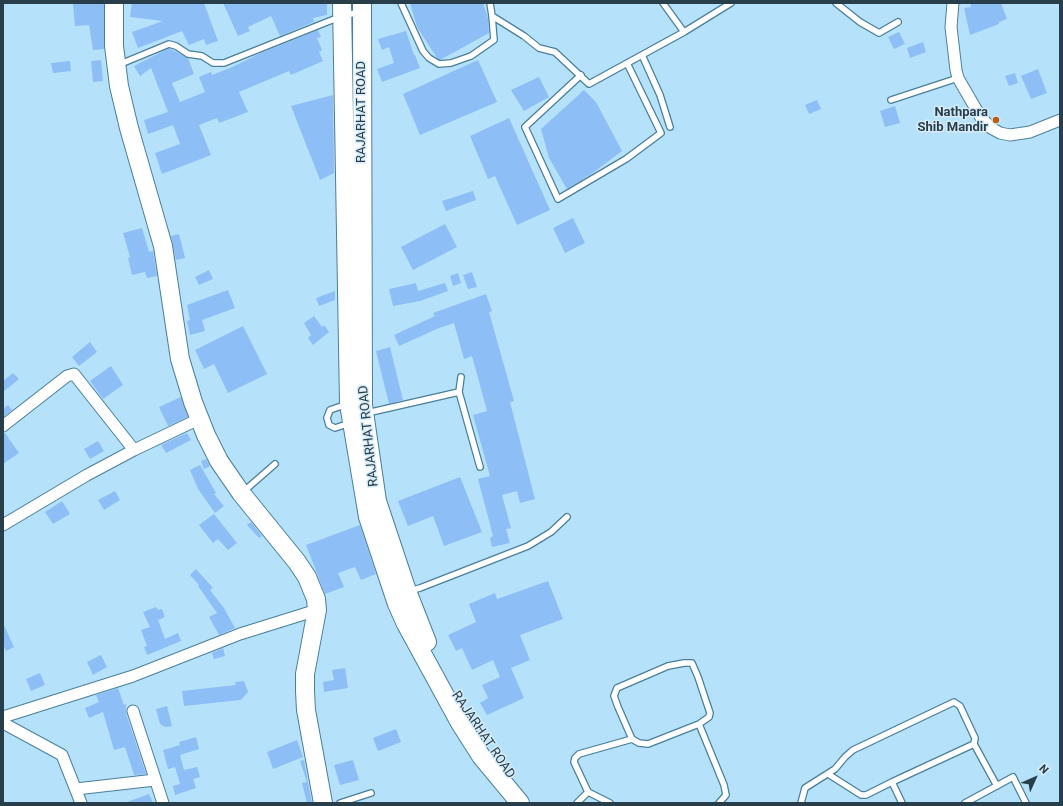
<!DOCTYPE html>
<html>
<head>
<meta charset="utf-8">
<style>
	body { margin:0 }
	#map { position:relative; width:1063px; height:806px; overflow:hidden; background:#b5e2fa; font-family:Roboto,sans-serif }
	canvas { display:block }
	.frame { position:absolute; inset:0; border:4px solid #283f4b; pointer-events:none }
	.north { position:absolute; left:1015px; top:758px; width:40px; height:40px; -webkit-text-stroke:3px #d6ebf8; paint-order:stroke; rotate:45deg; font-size:11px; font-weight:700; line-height:16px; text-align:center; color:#283f4b }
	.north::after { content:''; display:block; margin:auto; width:14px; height:18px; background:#283f4b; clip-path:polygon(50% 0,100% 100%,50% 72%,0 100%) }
</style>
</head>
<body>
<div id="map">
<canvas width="1063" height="806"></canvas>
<div class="frame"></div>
<div class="north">N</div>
</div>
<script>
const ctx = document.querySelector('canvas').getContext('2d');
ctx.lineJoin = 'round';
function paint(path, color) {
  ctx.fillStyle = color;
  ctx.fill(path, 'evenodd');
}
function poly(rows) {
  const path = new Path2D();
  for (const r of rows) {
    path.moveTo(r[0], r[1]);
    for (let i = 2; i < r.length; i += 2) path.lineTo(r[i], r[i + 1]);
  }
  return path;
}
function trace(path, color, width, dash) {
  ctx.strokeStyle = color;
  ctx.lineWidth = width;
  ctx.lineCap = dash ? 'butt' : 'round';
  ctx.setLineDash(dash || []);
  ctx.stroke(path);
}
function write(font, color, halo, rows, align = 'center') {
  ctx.font = font + ' Roboto,sans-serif';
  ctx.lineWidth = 3;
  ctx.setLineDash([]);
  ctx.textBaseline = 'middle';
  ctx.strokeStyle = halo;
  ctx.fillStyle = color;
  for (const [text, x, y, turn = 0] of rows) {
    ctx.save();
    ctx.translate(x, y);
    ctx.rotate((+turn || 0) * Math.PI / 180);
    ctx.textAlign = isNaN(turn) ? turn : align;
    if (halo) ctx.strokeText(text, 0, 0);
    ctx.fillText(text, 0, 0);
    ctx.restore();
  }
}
paint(poly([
	[73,3,104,3,104,49,93,50,89,25,75,26],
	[132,3,204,3,218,41,206,45,204,39,189,45,182,31,138,48,132,32,163,21,130,17],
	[223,3,327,3,327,15,313,18,314,22,280,36,271,16,248,27,250,31,238,36],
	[410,3,483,3,488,18,489,33,440,60,437,58,417,27],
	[970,3,1001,3,1007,19,999,22,999,24,970,35,964,8,971,7],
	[318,30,321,37,317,38,322,50,319,52,323,61,291,75,289,71,239,92,248,112,219,123,217,118,199,125,211,155,162,174,155,153,180,144,173,125,148,134,144,120,168,112,151,68,140,76,134,66,169,48,188,58,194,74,172,83,180,102,205,92,199,77,211,72,212,75,230,68,261,53],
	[406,31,414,55,415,55,420,68,382,82,377,69,394,63,389,47,382,50,378,39],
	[899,32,905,44,894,49,888,37],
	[923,42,926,52,910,58,907,48],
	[101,60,103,81,93,82,91,61],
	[478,60,497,102,420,135,403,94],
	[70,61,71,71,53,73,51,63],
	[1038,69,1047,93,1031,99,1021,76],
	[1015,73,1018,83,1009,86,1005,76],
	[539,77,549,97,524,111,511,90],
	[584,90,596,102,622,151,590,175,567,189,549,158,541,129],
	[333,95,334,173,320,180,291,106],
	[817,100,821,109,809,114,805,105],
	[895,106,900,123,885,127,880,111],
	[509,118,550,210,517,225,495,176,488,179,470,136],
	[473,191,476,200,446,211,442,201],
	[573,218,585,243,565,253,553,228],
	[445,224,457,247,413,270,401,247],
	[142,228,149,252,153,251,157,276,147,278,145,272,132,275,128,258,130,257,123,233],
	[179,234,185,258,176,260,171,236],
	[209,270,213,279,199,285,195,277],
	[472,272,477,287,468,289,463,275],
	[458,273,461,283,453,286,450,276],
	[416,283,418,291,445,283,448,291,420,301,393,306,389,289],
	[228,290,235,308,202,320,205,331,190,335,187,321,190,320,187,305],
	[335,291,335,300,319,306,316,298],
	[486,294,492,311,489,312,514,401,510,402,535,499,520,503,517,491,502,495,511,528,506,529,510,543,492,547,490,538,493,536,478,479,490,476,473,415,487,411,472,356,464,359,454,323,439,328,399,346,394,335,435,316,433,313],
	[314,316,322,327,324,325,329,332,313,345,308,338,311,335,304,323],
	[243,326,267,374,228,393,214,364,204,369,195,350],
	[90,342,97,352,79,366,72,357],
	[390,347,403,400,389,404,376,351],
	[111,366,123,385,103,399,90,381],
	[13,373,19,379,3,392,3,381],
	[181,397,188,417,168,426,159,407],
	[8,405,12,410,3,417,3,409],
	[3,433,5,433,19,453,3,464],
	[187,433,191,440,166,453,161,445],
	[98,441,104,451,90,459,84,449],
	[206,459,210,466,204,469,201,461],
	[200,465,216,493,214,494,224,506,215,513,198,489,190,470],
	[460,477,482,532,444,546,433,516,408,526,398,501],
	[115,491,120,500,104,510,98,500],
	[62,501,70,514,53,524,45,512],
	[214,514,237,543,228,550,218,539,213,543,199,525],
	[251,522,262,536,259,538,247,525],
	[360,525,376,574,361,580,355,567,338,573,344,587,325,594,306,545],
	[196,569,213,588,210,590,224,608,235,628,219,635,209,617,217,613,198,586,199,585,190,575],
	[548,581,563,619,520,635,530,660,511,668,524,698,487,715,480,703,488,698,482,685,500,677,493,660,472,670,462,648,456,651,448,635,476,622,469,604,495,593,497,599],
	[156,607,158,610,162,609,165,617,158,620,165,639,178,633,181,641,147,655,144,647,147,646,141,630,150,627,143,612],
	[3,623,14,647,6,651,3,644],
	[223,648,225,656,214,659,212,653],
	[101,655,107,667,93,675,87,662],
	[345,668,348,688,324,692,323,682,334,680,332,670],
	[40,673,45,685,31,691,26,679],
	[244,681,248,692,241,700,184,706,182,691,236,685,235,682],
	[118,688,124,705,126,704,126,713,146,774,134,775,125,747,114,750,103,712,89,718,85,708,99,702,96,695],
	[167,706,172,726,165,727,160,724,156,709],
	[396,729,401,742,378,751,373,738],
	[196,737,199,749,180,755,184,770,197,767,200,777,193,779,196,788,175,795,173,786,180,784,175,767,168,769,163,750,180,745,179,742],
	[297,740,303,757,273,769,267,752],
	[304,760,312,803,307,803,302,783,307,782,300,761],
	[353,760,359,780,340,785,334,765],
	[149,794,153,803,127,803,127,802]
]), '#8dbef6');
const service = poly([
	[401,3,423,51,429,58,439,64,451,63,471,56,494,40,492,16,524,36,539,48,555,52,589,84,684,32,731,3],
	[490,3,492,16],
	[663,3,684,32],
	[836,3,860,22,879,33,898,22],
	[642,55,660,95,670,127],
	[118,65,169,44,176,46,188,54,202,56,213,63,224,63,342,16,360,12],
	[581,75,525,127,558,199,626,159,661,133,627,63],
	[891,100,958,78],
	[459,392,480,467],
	[347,404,330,410,327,418,329,425,335,428,350,423],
	[367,413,459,392,461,377],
	[243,492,275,464],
	[409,591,420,588,528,546,551,532,567,517],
	[699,724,724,785,726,795,719,803],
	[828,774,861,795,866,795,892,782],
	[588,792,610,803],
	[340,803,371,793],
	[577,803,588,792,574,762,575,758,579,754,632,739,639,743,648,744,699,724,709,717,710,713,698,677,692,663,684,663,668,666,617,688,614,696,618,707,632,739],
	[801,803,805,788,835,769,845,757,853,750,954,702,960,706,975,738,974,744],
	[902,803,892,782,974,744,997,786],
	[965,803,1013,777,1026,803]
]);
const minor = poly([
	[953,3,951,27,956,70,958,78,980,116,991,128,1000,133,1010,135,1030,132,1060,120],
	[3,426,67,376,74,374,134,450],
	[3,525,87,475,134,450,199,419],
	[133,711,163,803],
	[3,717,133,676,240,634,317,610],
	[3,723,62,755,81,803],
	[76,789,155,780]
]);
const primary = poly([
	[114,3,114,46,119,86,129,128,163,246,180,359,193,402,206,435,219,461,241,493,297,562,307,577,316,599,317,610,305,674,305,691,306,710,323,803],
	[342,3,349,404,368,517,397,604,406,624,460,723,481,756,520,803],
	[362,3,363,405,377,501,407,591,427,642]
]);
trace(service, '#497f9b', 8);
trace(minor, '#497f9b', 13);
trace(primary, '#497f9b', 20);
trace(service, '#fff', 5.5);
trace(minor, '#fff', 11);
trace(primary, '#fff', 18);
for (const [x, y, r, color] of [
	[996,120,4,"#ba5d0e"]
]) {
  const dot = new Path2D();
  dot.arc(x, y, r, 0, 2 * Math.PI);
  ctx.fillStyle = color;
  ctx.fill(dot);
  trace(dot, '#d6ebf8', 1.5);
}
write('13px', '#283f4b', '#d6ebf8', [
	["RAJARHAT ROAD",362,112,-90],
	["RAJARHAT ROAD",369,436,-96],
	["RAJARHAT ROAD",483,735,56]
]);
write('bold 13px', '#283f4b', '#d6ebf8', [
	["Nathpara",988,113],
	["Shib Mandir",988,128]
], 'right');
</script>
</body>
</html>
